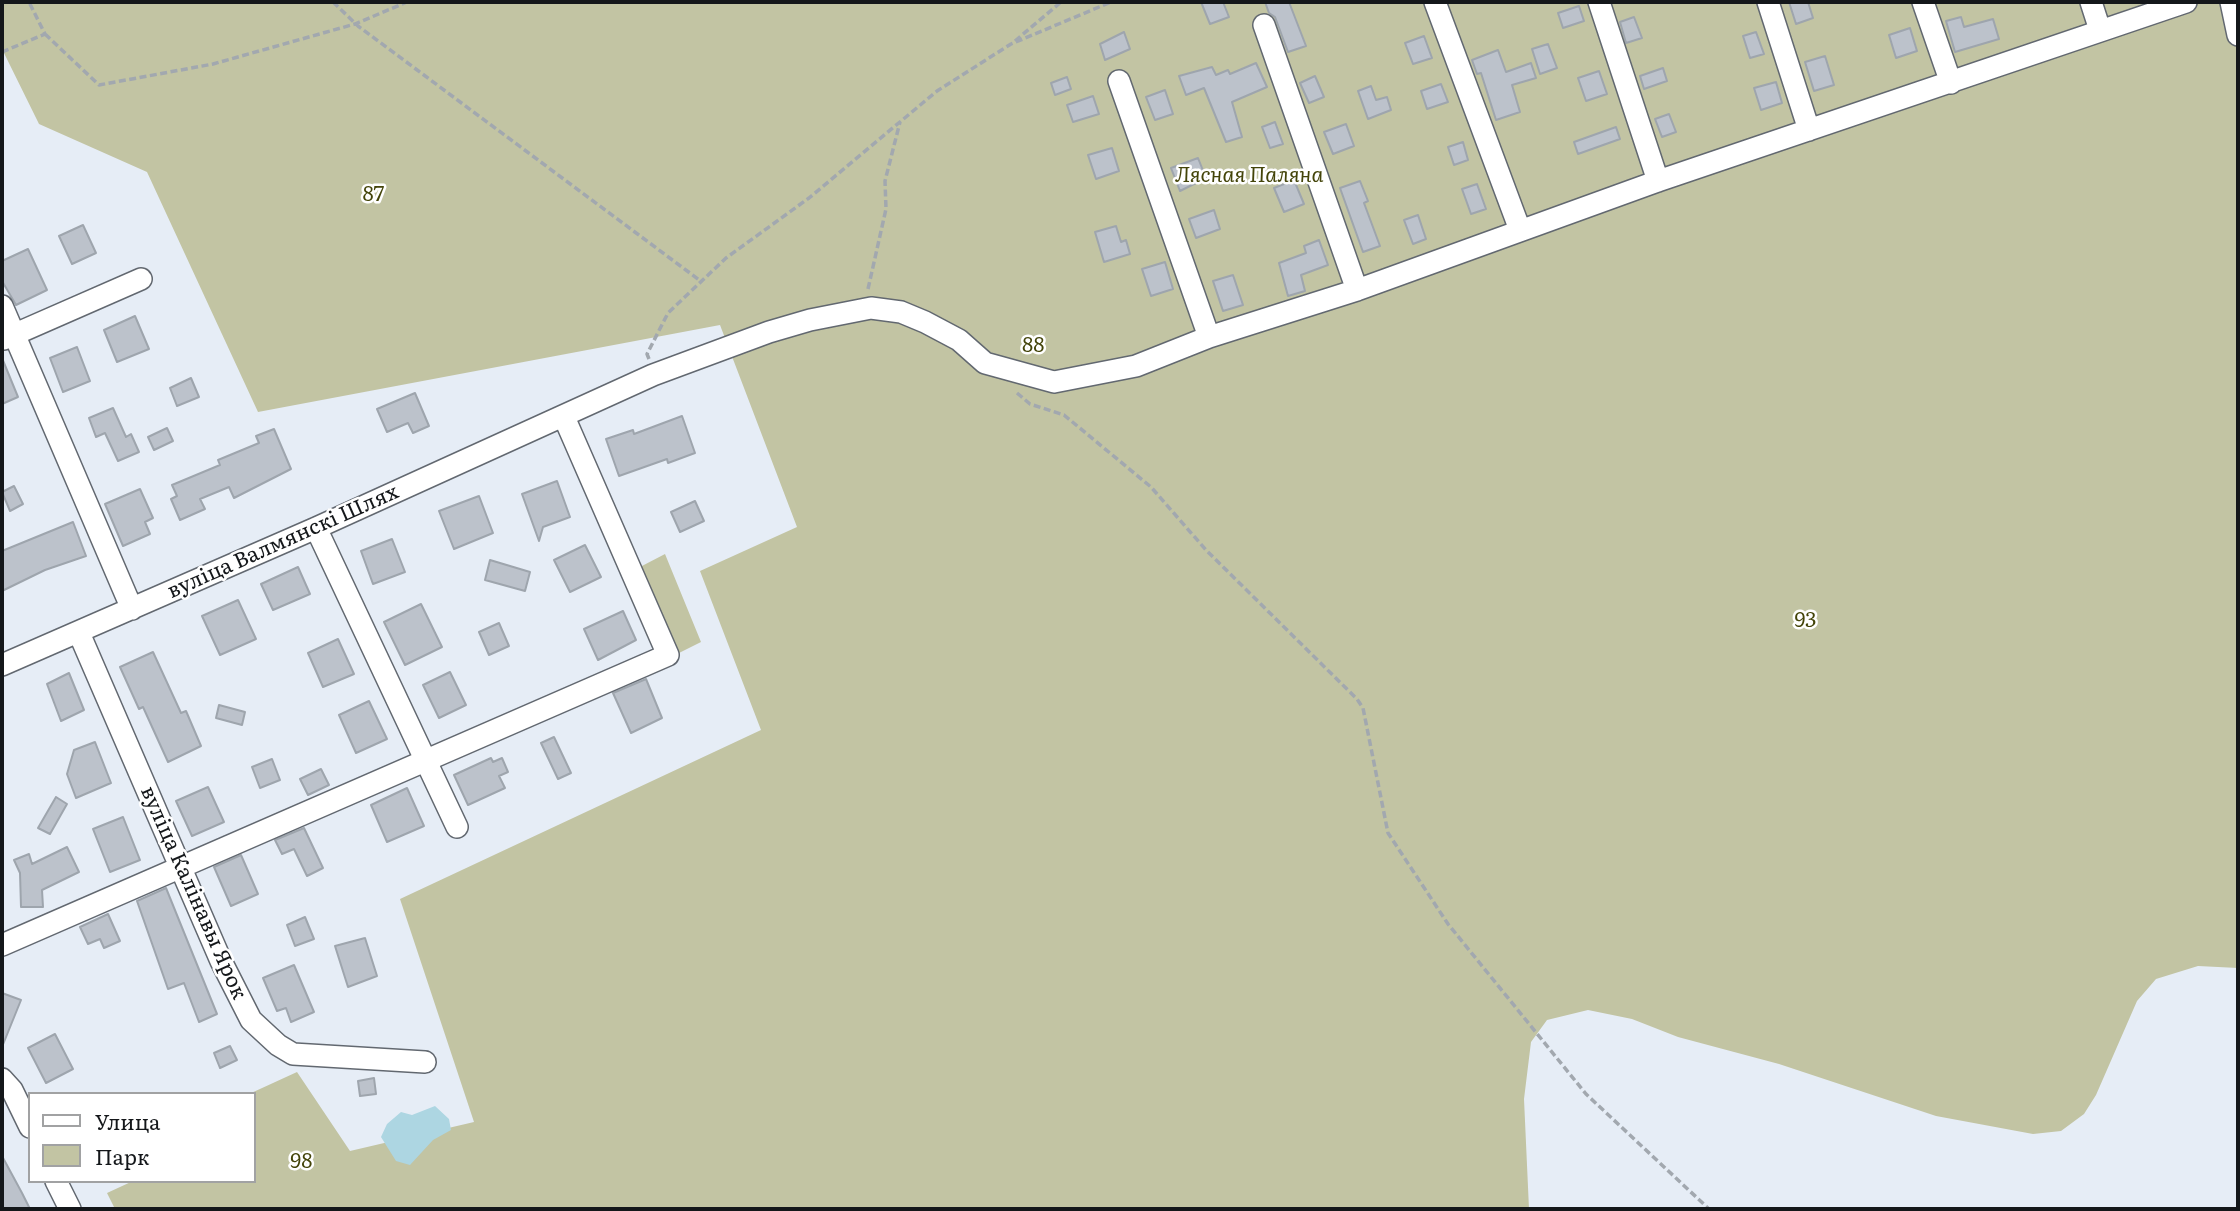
<!DOCTYPE html>
<html>
<head>
<meta charset="utf-8">
<style>
	body { margin:0 }
	#map { position:relative; width:2240px; height:1211px; overflow:hidden; background:#e6edf6; font-family:Literata,serif }
	canvas { display:block }
	.frame { position:absolute; inset:0; border:4px solid #14171a; pointer-events:none }
	.legend { position:absolute; left:28px; top:1092px; width:228px; height:91px; box-sizing:border-box; background:#fff; border:2px solid #a1a2a3; margin:0; padding:9px 12px; list-style:none; font-size:21px; color:#14171a }
	.legend li { display:flex; align-items:center; gap:14px; height:35px }
	.legend b { width:35px; border:2px solid #a1a2a3 }
</style>
</head>
<body>
<div id="map">
<canvas width="2240" height="1211"></canvas>
<div class="frame"></div>
<ul class="legend">
<li><b style="height:9px;background:#fff"></b>Улица</li>
<li><b style="height:19px;background:#c2c4a3"></b>Парк</li>
</ul>
</div>
<script>
const ctx = document.querySelector('canvas').getContext('2d');
ctx.lineJoin = 'round';
function paint(path, color) {
  ctx.fillStyle = color;
  ctx.fill(path, 'evenodd');
}
function poly(rows) {
  const path = new Path2D();
  for (const r of rows) {
    path.moveTo(r[0], r[1]);
    for (let i = 2; i < r.length; i += 2) path.lineTo(r[i], r[i + 1]);
  }
  return path;
}
function trace(path, color, width, dash) {
  ctx.strokeStyle = color;
  ctx.lineWidth = width;
  ctx.lineCap = dash ? 'butt' : 'round';
  ctx.setLineDash(dash || []);
  ctx.stroke(path);
}
function write(font, color, halo, rows, align = 'center') {
  ctx.font = font + ' Literata,serif';
  ctx.lineWidth = 5;
  ctx.setLineDash([]);
  ctx.textBaseline = 'middle';
  ctx.strokeStyle = halo;
  ctx.fillStyle = color;
  for (const [text, x, y, turn = 0] of rows) {
    ctx.save();
    ctx.translate(x, y);
    ctx.rotate((+turn || 0) * Math.PI / 180);
    ctx.textAlign = isNaN(turn) ? turn : align;
    if (halo) ctx.strokeText(text, 0, 0);
    ctx.fillText(text, 0, 0);
    ctx.restore();
  }
}
paint(poly([
	[2,2,2238,2,2238,968,2198,966,2156,979,2137,1001,2096,1095,2084,1114,2061,1131,2033,1134,1936,1116,1779,1064,1678,1037,1632,1019,1588,1010,1547,1020,1531,1042,1524,1099,1529,1209,115,1209,107,1193,133,1181,254,1181,254,1094,249,1094,297,1072,350,1151,474,1122,400,899,761,730,700,571,797,527,720,325,258,412,147,172,39,124,2,49],
	[665,554,701,642,677,654,640,567]
]), '#c2c4a3');
paint(poly([
	[435,1106,449,1119,451,1130,433,1140,410,1165,396,1161,381,1137,387,1124,401,1112,412,1115]
]), '#add6e2');
const building = poly([
	[1201,2,1223,2,1229,17,1210,24,1201,2],
	[1265,2,1289,2,1306,46,1288,52,1275,17,1269,13,1265,2],
	[1789,2,1808,2,1813,18,1796,24,1789,2],
	[1579,6,1584,21,1563,28,1558,13,1579,6],
	[1634,17,1642,38,1626,43,1620,22,1634,17],
	[1961,17,1964,27,1993,19,1999,39,1955,52,1946,21,1961,17],
	[1910,28,1917,51,1896,58,1889,35,1910,28],
	[1124,32,1130,49,1105,60,1100,44,1124,32],
	[1756,32,1764,54,1750,58,1743,36,1756,32],
	[1424,36,1432,58,1413,64,1405,43,1424,36],
	[1548,44,1557,68,1540,74,1532,49,1548,44],
	[1498,50,1506,72,1531,63,1536,78,1512,85,1520,112,1496,120,1481,73,1477,74,1472,60,1498,50],
	[1825,56,1834,85,1814,91,1805,62,1825,56],
	[1256,63,1267,87,1232,102,1242,137,1226,142,1204,88,1186,95,1179,76,1212,67,1216,75,1228,70,1230,74,1256,63],
	[1663,68,1667,81,1644,89,1640,76,1663,68],
	[1599,71,1607,94,1586,101,1578,78,1599,71],
	[1315,76,1324,97,1309,103,1300,83,1315,76],
	[1067,77,1071,89,1055,95,1051,83,1067,77],
	[1776,82,1782,103,1761,110,1754,88,1776,82],
	[1441,84,1448,102,1427,109,1421,91,1441,84],
	[1371,86,1376,100,1387,97,1391,110,1368,119,1358,91,1371,86],
	[1165,90,1173,114,1155,120,1146,97,1165,90],
	[1093,96,1099,114,1073,122,1067,105,1093,96],
	[1669,114,1676,132,1662,137,1655,119,1669,114],
	[1275,122,1283,144,1270,148,1262,127,1275,122],
	[1346,124,1354,146,1333,154,1324,132,1346,124],
	[1616,127,1620,139,1578,154,1574,142,1616,127],
	[1463,142,1468,160,1454,165,1448,147,1463,142],
	[1112,148,1119,171,1096,179,1088,155,1112,148],
	[1198,158,1206,178,1180,191,1171,168,1198,158],
	[1294,180,1304,204,1284,212,1274,188,1294,180],
	[1360,181,1368,201,1364,203,1380,246,1363,252,1340,188,1360,181],
	[1477,184,1486,209,1471,214,1462,189,1477,184],
	[1214,210,1220,229,1196,238,1189,219,1214,210],
	[1418,215,1426,239,1413,244,1404,220,1418,215],
	[83,225,96,253,72,264,59,236,83,225],
	[1116,226,1121,242,1126,240,1130,254,1104,262,1095,232,1116,226],
	[1319,240,1328,265,1301,275,1305,291,1288,296,1279,263,1306,253,1304,246,1319,240],
	[28,249,47,290,16,305,2,281,2,261,28,249],
	[1165,262,1173,289,1151,296,1142,269,1165,262],
	[1233,275,1243,305,1223,311,1213,281,1233,275],
	[135,316,149,349,117,362,104,330,135,316],
	[77,347,90,381,63,392,50,358,77,347],
	[2,358,18,397,2,404,2,358],
	[191,378,199,397,177,406,170,388,191,378],
	[415,393,429,426,413,433,408,423,387,432,377,409,415,393],
	[113,408,126,437,131,434,139,452,118,461,105,433,96,437,89,418,113,408],
	[682,416,695,453,668,463,667,459,619,476,606,439,633,430,634,434,682,416],
	[167,428,173,441,154,450,148,437,167,428],
	[274,429,291,469,234,498,229,487,200,499,205,509,180,520,171,499,177,496,172,485,220,465,218,460,259,443,256,436,274,429],
	[557,481,570,517,543,527,539,541,522,494,557,481],
	[14,486,23,504,10,511,2,492,14,486],
	[140,489,153,518,145,522,150,534,123,546,105,504,140,489],
	[479,496,493,533,454,549,439,511,479,496],
	[695,501,704,521,680,532,671,512,695,501],
	[73,522,86,556,45,570,2,591,2,551,73,522],
	[392,539,405,572,373,584,361,551,392,539],
	[585,545,601,577,570,592,554,560,585,545],
	[490,560,530,572,525,591,485,580,490,560],
	[298,567,310,594,273,610,261,584,298,567],
	[238,600,256,639,220,655,202,616,238,600],
	[421,604,442,647,405,665,384,622,421,604],
	[623,611,636,640,598,660,584,629,623,611],
	[499,623,509,646,489,655,479,632,499,623],
	[338,639,354,674,323,687,308,653,338,639],
	[153,652,181,713,186,711,201,746,168,762,143,707,139,709,120,667,153,652],
	[450,672,466,705,439,718,423,685,450,672],
	[69,673,84,710,61,721,47,684,69,673],
	[646,679,662,718,631,733,613,693,646,679],
	[369,701,387,739,356,753,339,715,369,701],
	[219,705,245,712,242,725,216,718,219,705],
	[554,737,571,773,558,779,541,743,554,737],
	[95,742,111,783,76,798,67,774,74,750,95,742],
	[491,758,493,762,502,758,508,772,499,776,505,788,468,805,454,775,491,758],
	[272,759,280,780,260,788,252,767,272,759],
	[321,769,329,785,308,795,300,779,321,769],
	[208,787,224,822,192,836,176,801,208,787],
	[407,788,424,826,387,842,371,805,407,788],
	[56,797,67,804,50,834,38,828,56,797],
	[123,817,140,860,110,872,93,829,123,817],
	[304,828,323,868,307,876,294,849,282,854,275,840,304,828],
	[67,847,79,872,42,890,43,907,21,907,20,873,14,860,29,854,32,864,67,847],
	[241,855,258,894,231,906,214,867,241,855],
	[166,888,217,1014,199,1022,184,983,168,989,137,901,166,888],
	[108,914,120,941,104,948,100,939,88,944,80,927,108,914],
	[305,917,314,939,295,946,287,925,305,917],
	[365,938,377,976,348,987,335,946,365,938],
	[294,965,314,1012,291,1022,286,1008,277,1011,263,978,294,965],
	[2,993,21,1000,2,1047,2,993],
	[55,1034,73,1069,46,1083,28,1048,55,1034],
	[230,1046,237,1060,220,1068,214,1053,230,1046],
	[374,1078,376,1094,360,1096,358,1081,374,1078],
	[2,1156,22,1193,30,1209,2,1209,2,1156]
]);
paint(building, '#bcc2cb');
trace(building, '#9ea5ad', 2);
const minor = poly([
	[1435,2,1520,230],
	[1599,2,1658,181],
	[1768,2,1809,130],
	[1923,2,1951,83],
	[2091,2,2100,30],
	[2231,2,2238,35],
	[1264,25,1357,290],
	[1119,81,1209,337],
	[2,306,132,609],
	[4,339,141,279],
	[316,528,457,827],
	[79,633,221,961,251,1020,278,1045,293,1054,425,1062],
	[2,665,316,528,653,375,769,332,810,320,871,308,901,312,925,322,959,340,985,363,1054,382,1136,366,1209,337,1357,290,1658,181,2186,2],
	[2,945,668,655,564,417],
	[2,1079,12,1090,30,1127],
	[56,1181,70,1209]
]);
trace(minor, '#626870', 24);
trace(poly([
	[333,2,358,26,702,282],
	[45,34,99,85,213,64,355,24,407,2],
	[1015,41,1061,2],
	[2,52,45,34,29,2],
	[868,289,886,209,885,181,900,122],
	[649,359,647,354,668,313,726,258,809,198,937,91,1011,44,1111,2],
	[1017,393,1030,404,1064,415,1151,487,1206,550,1357,699,1363,708,1388,833,1448,924,1586,1094,1709,1209]
]), '#a2a8af', 3.5, [7, 3.5]);
trace(minor, '#fff', 21);
write('italic 21px', '#434409', '#fff', [
	["Лясная Паляна",1249,176],
	["87",373,195],
	["88",1033,346],
	["93",1805,621],
	["98",301,1162]
]);
write('21px', '#14171a', '#fff', [
	["вуліца Валмянскі Шлях",283,542,-24],
	["вуліца Калінавы Ярок",193,893,66]
]);
</script>
</body>
</html>
